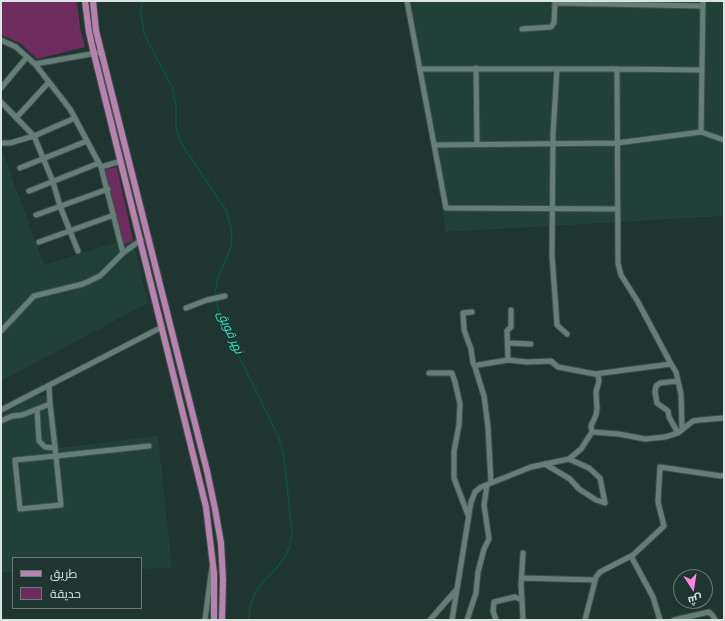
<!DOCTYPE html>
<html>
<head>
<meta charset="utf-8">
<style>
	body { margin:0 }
	#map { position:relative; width:725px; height:621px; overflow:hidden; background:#1f352f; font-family:Georgia,Cairo,serif }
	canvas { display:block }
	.frame { position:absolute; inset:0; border:2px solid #d8e5e1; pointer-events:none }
	.legend { position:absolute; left:12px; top:557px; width:130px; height:52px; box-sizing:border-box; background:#1f352f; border:1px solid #697b76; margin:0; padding:5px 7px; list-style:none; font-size:12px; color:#d8e5e1 }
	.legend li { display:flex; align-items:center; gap:8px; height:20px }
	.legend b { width:20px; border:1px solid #697b76 }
	.north { position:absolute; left:673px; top:569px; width:40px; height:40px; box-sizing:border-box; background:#1f352f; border:1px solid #697b76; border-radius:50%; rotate:168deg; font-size:11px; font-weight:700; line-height:16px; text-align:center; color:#d8e5e1 }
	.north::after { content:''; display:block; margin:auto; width:14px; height:18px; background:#ff85de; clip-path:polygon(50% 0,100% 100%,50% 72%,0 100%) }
</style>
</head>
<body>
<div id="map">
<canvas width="725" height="621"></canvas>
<div class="frame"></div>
<ul class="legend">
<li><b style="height:5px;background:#b881ae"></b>طريق</li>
<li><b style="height:11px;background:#6e2b5d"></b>حديقة</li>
</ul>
<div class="north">ش</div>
</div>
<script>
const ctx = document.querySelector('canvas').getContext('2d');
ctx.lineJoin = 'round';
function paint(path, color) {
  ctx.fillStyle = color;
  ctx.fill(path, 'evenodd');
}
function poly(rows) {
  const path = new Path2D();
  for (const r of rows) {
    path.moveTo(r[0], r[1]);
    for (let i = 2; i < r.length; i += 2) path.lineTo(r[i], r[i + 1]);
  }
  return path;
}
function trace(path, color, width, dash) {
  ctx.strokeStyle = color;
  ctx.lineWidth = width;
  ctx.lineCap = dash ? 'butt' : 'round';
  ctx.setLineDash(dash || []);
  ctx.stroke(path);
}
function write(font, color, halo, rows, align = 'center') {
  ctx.font = font + ' Georgia,Cairo,serif';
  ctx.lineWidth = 4;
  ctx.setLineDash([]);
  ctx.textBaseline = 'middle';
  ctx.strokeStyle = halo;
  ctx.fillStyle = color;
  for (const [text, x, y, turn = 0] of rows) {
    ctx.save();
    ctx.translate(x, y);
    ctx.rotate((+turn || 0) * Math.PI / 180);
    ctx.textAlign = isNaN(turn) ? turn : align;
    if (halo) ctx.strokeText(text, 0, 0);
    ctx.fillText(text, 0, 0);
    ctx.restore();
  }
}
paint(poly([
	[410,1,724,1,724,216,446,232],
	[1,147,44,265,124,240,125,243,133,241,148,303,1,381],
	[36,396,46,396,54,400,59,448,158,436,172,568,141,569,141,558,13,558,13,572,1,572,1,414]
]), '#214038');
paint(poly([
	[1,1,77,1,80,28,85,47,37,59,20,43,1,35],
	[117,167,133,241,124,244,103,170]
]), '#6e2b5d');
trace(poly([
	[142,1,141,13,144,34,172,87,176,105,176,129,180,141,226,210,231,228,232,242,229,252,218,277,215,292,219,315,279,438,284,457,292,532,290,545,286,555,279,565,261,584,255,593,250,608,249,620]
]), '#0a5043', 1.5);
const minor = poly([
	[407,1,446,208,618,209],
	[555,3,703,6],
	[522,29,551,27,554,23,555,1],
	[1,40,16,47,27,57,35,64,70,109,101,167,121,161],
	[35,64,102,52],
	[476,68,477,144],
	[420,69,617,69,702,70],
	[557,69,553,134,552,255,557,325,567,334],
	[617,69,618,263,621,275,638,302,671,364],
	[1,88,27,57],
	[1,102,34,136,53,182,60,206,78,251],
	[16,118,49,82],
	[701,132,703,1],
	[1,143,10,143,34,136,75,118],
	[435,145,617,143,701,132,724,140],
	[20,168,87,141],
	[29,191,99,163],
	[36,215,108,189],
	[39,242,114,215],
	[123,253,141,240],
	[186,308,207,300,225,296],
	[472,312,463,313,464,330,471,349,473,363,475,367],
	[1,331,34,296,83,284,100,276,123,253,101,167],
	[508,343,531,344],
	[508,360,507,331,511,327,511,310],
	[429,373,452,373,455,382,460,404,459,425,454,451,454,478,468,515],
	[678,381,660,383,656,386,655,392,657,403,668,411,669,417,678,433],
	[49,386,50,404,56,456,61,505,20,509,15,460,56,456,149,446],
	[37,409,39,441,45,447,55,448],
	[1,410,162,327],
	[1,421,12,416,22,415,50,404],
	[592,432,591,426,596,415,597,409,596,392,599,381,598,374],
	[545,464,570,479,579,489,596,500,605,503,600,478,589,468,569,459],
	[491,483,488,427,484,396,475,367,478,365,508,360,527,362,551,361,558,367,595,374,671,364,676,372,681,394,682,430],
	[631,556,653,597,660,620],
	[522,578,595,580],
	[522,600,521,585,523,553],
	[205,620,212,567],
	[430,620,457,589,471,502,475,492,481,487,531,467,569,459,581,449,592,432,619,434,645,439,665,437,678,433,693,421,700,420,724,418],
	[452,620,457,589],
	[467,620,476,593,478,572,484,549,489,539,484,505,487,485],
	[496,620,493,611,494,602,515,597,522,600,523,620],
	[585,620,596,577,600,572,633,555,664,526,658,502,660,467,721,476,724,475],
	[674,620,709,612,713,616,715,620]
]);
const major = poly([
	[85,1,89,32,94,54,206,507,214,573,214,620],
	[93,1,96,31,207,471,215,509,221,543,223,579,222,620]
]);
trace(minor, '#3d504c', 7);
trace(major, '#3d504c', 8);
trace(minor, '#667e78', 5);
trace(major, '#b881ae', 6);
write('italic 12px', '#38e6c5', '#1f352f', [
	["نهر قويق",229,333,66]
]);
</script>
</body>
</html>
